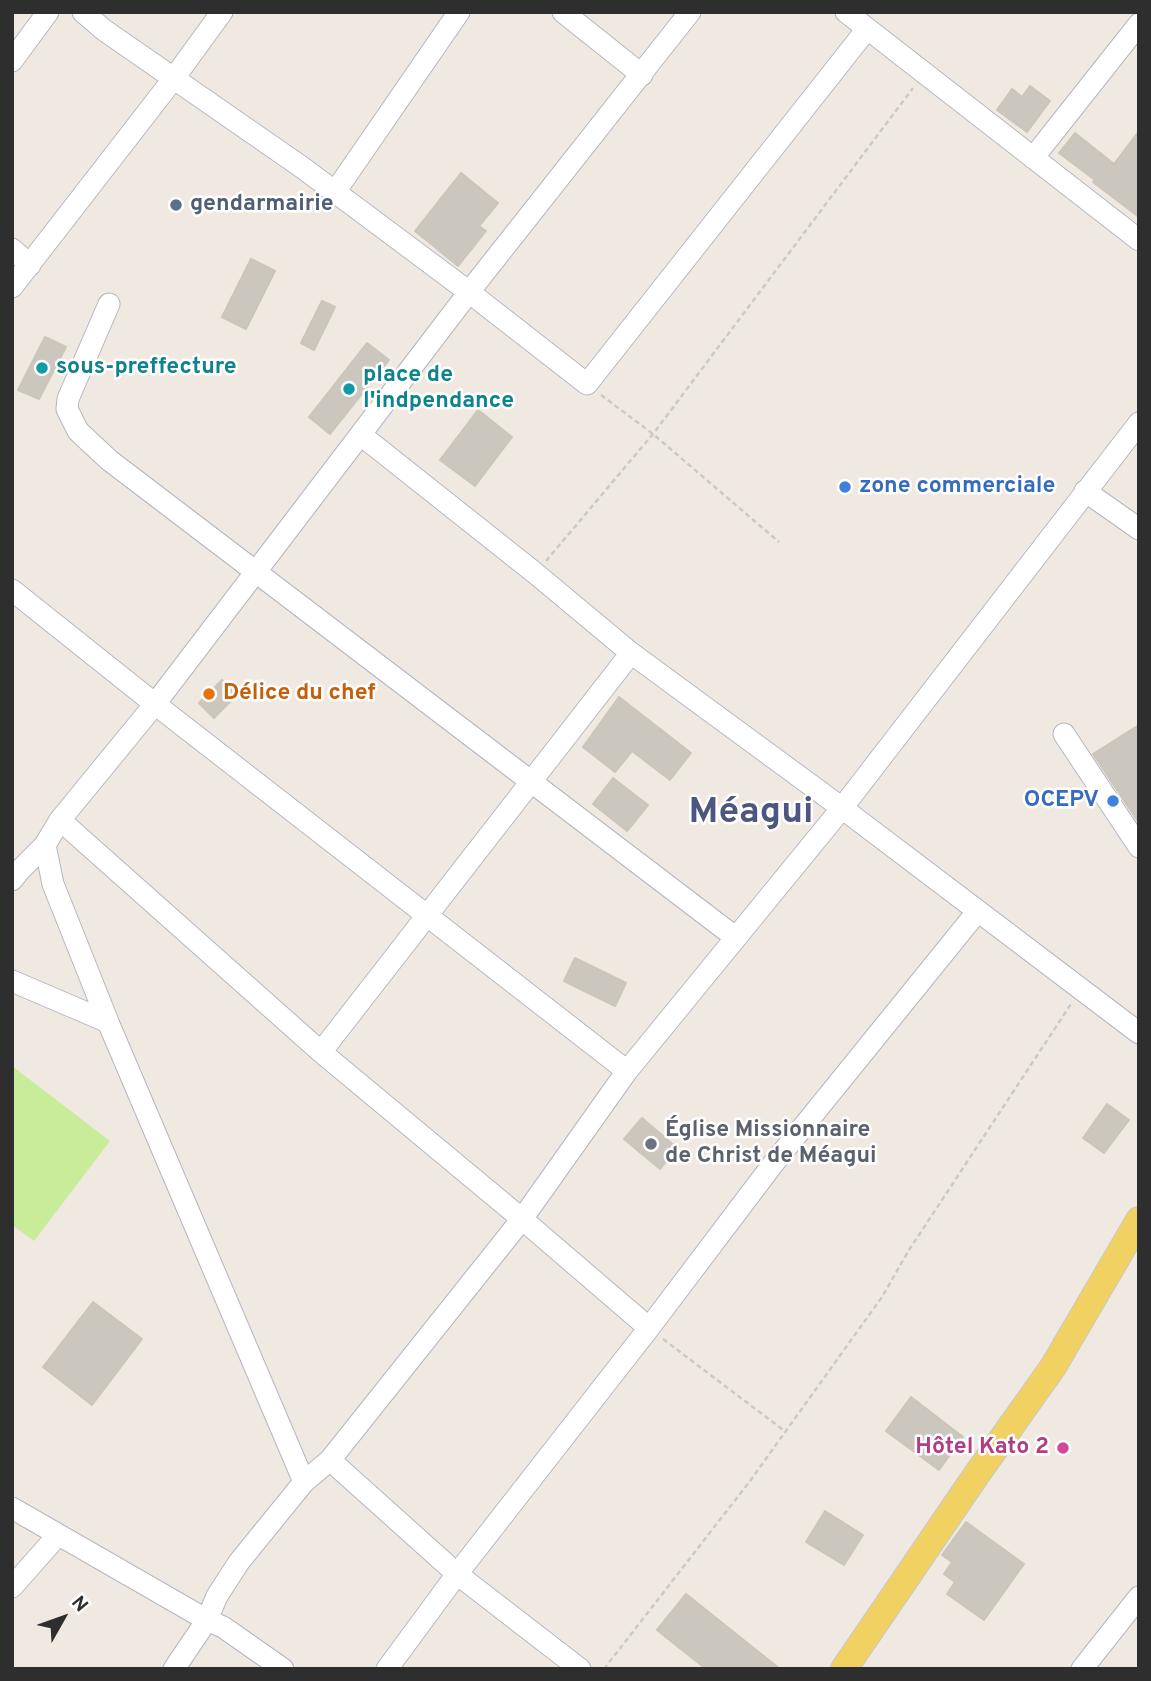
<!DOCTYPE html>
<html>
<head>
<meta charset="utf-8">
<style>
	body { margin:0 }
	#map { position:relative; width:1151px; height:1681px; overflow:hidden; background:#efe9e1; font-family:Overpass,sans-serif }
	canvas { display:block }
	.frame { position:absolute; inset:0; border:14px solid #2e2e2e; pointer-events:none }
	.north { position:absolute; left:28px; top:1583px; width:70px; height:70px; -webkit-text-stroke:5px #fff; paint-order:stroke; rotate:50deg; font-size:19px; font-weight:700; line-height:28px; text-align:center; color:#2e2e2e }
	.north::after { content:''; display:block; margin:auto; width:24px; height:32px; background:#2e2e2e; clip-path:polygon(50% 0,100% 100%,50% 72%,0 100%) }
</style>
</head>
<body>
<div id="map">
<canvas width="1151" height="1681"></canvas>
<div class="frame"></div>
<div class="north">N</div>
</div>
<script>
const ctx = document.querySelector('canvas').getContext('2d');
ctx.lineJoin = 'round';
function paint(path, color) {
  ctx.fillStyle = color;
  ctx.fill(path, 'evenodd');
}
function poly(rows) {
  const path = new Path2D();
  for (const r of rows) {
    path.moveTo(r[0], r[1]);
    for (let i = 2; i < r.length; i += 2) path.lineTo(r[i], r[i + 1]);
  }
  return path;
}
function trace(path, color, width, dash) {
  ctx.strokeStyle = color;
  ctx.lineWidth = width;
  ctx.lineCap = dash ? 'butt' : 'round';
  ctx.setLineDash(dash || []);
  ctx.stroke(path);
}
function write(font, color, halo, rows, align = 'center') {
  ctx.font = font + ' Overpass,sans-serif';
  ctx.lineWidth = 5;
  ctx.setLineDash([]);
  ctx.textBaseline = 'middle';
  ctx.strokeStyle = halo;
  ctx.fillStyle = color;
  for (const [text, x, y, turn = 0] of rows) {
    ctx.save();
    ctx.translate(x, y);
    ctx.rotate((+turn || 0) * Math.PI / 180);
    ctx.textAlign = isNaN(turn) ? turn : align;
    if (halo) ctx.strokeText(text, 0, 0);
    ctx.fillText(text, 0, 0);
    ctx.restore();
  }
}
paint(poly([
	[12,1066,110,1141,34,1241,12,1225]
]), '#c9ec9a');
const building = poly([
	[1030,86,1050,101,1027,132,997,110,1012,89,1022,97,1030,86],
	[1139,131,1139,217,1093,182,1095,180,1059,153,1075,133,1114,164,1139,131],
	[461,173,498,203,479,226,486,231,458,266,415,231,461,173],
	[251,259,275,271,246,329,222,317,251,259],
	[322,301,335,307,314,350,301,343,322,301],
	[45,337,66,347,39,399,18,390,45,337],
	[367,343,389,360,330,434,309,417,367,343],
	[478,410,512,437,475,486,440,460,478,410],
	[222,680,237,695,214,718,199,703,222,680],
	[619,697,691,753,670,780,632,751,615,772,583,747,619,697],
	[1139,725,1139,823,1093,754,1139,725],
	[613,778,648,805,627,831,593,804,613,778],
	[575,958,626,983,615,1006,564,981,575,958],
	[1107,1104,1129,1120,1104,1153,1083,1138,1107,1104],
	[642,1118,677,1148,660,1169,624,1139,642,1118],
	[93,1302,142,1339,92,1405,43,1367,93,1302],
	[911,1397,963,1437,939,1470,886,1431,911,1397],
	[825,1511,863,1535,844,1565,806,1542,825,1511],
	[966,1522,1024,1564,984,1620,947,1594,955,1582,944,1574,952,1562,942,1555,966,1522],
	[686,1594,780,1669,706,1669,657,1630,686,1594]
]);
paint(building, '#cbc7bf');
trace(building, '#cbc5ba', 2);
const minor = poly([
	[83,12,104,30,303,168,469,292,587,384,867,29],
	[563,12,642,75],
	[846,12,1139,240],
	[12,61,48,12],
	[1033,158,1139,24],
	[335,192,459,12],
	[12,249,30,265],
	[12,287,174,78,222,12],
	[109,304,68,399,67,409,78,431,109,460,735,937],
	[361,435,535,573,631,653,842,808,1139,1033],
	[1085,491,1139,529],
	[12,590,155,704,627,1071],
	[1064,734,1139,847],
	[60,820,321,1052,522,1219,649,1328],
	[12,880,20,870,45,845],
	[12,981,108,1022],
	[321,1052,631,653],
	[304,1482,108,1022,53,884,45,845,60,820,155,704,469,292,690,12],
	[12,1508,207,1620,223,1627,283,1669],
	[12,1587,58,1535],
	[174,1669,207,1620,217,1596,239,1562,304,1482,330,1460],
	[387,1669,457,1574,649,1328,773,1164,977,912],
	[580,1669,457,1574,330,1460,522,1219,627,1071,842,808,1139,423],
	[1082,1669,1139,1597]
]);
const major = poly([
	[844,1669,975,1477,1053,1367,1139,1220]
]);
trace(minor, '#b4b7c1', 23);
trace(major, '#c9c9c9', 28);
trace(poly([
	[601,395,653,434,779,542],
	[546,561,653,434,913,88],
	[663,1339,786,1432],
	[604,1669,750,1481,882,1297,909,1250,1071,1004]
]), '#c9c9c9', 2.5, [5, 3.5]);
trace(minor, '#fff', 21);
trace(major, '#f2d163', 26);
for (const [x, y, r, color] of [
	[176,205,7,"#5c6f8a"],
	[42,368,7,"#0f9aa8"],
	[349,389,7,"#0f9aa8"],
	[845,487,7,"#3f7fe0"],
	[209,694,7,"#e8710a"],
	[1113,801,7,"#3f7fe0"],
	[651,1144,7,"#6b7280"],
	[1063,1448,7,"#d1479c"]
]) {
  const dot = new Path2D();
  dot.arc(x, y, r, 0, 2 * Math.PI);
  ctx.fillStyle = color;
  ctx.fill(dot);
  trace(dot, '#fff', 2.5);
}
write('bold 23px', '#4e5e75', '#fff', [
	["gendarmairie",190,205]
], 'left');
write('bold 23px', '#0d838f', '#fff', [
	["sous-preffecture",56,368],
	["place de",363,376],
	["l'indpendance",363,402]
], 'left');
write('bold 23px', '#366cbe', '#fff', [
	["zone commerciale",859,487],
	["OCEPV",1099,801,"right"]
], 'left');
write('bold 23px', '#c56008', '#fff', [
	["Délice du chef",223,694]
], 'left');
write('bold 23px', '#5b616d', '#fff', [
	["Église Missionnaire",665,1131],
	["de Christ de Méagui",665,1157]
], 'left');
write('bold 23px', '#b23c85', '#fff', [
	["Hôtel Kato 2",1049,1448]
], 'right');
write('bold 37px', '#4d5680', '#fff', [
	["Méagui",751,815]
]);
</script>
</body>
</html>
